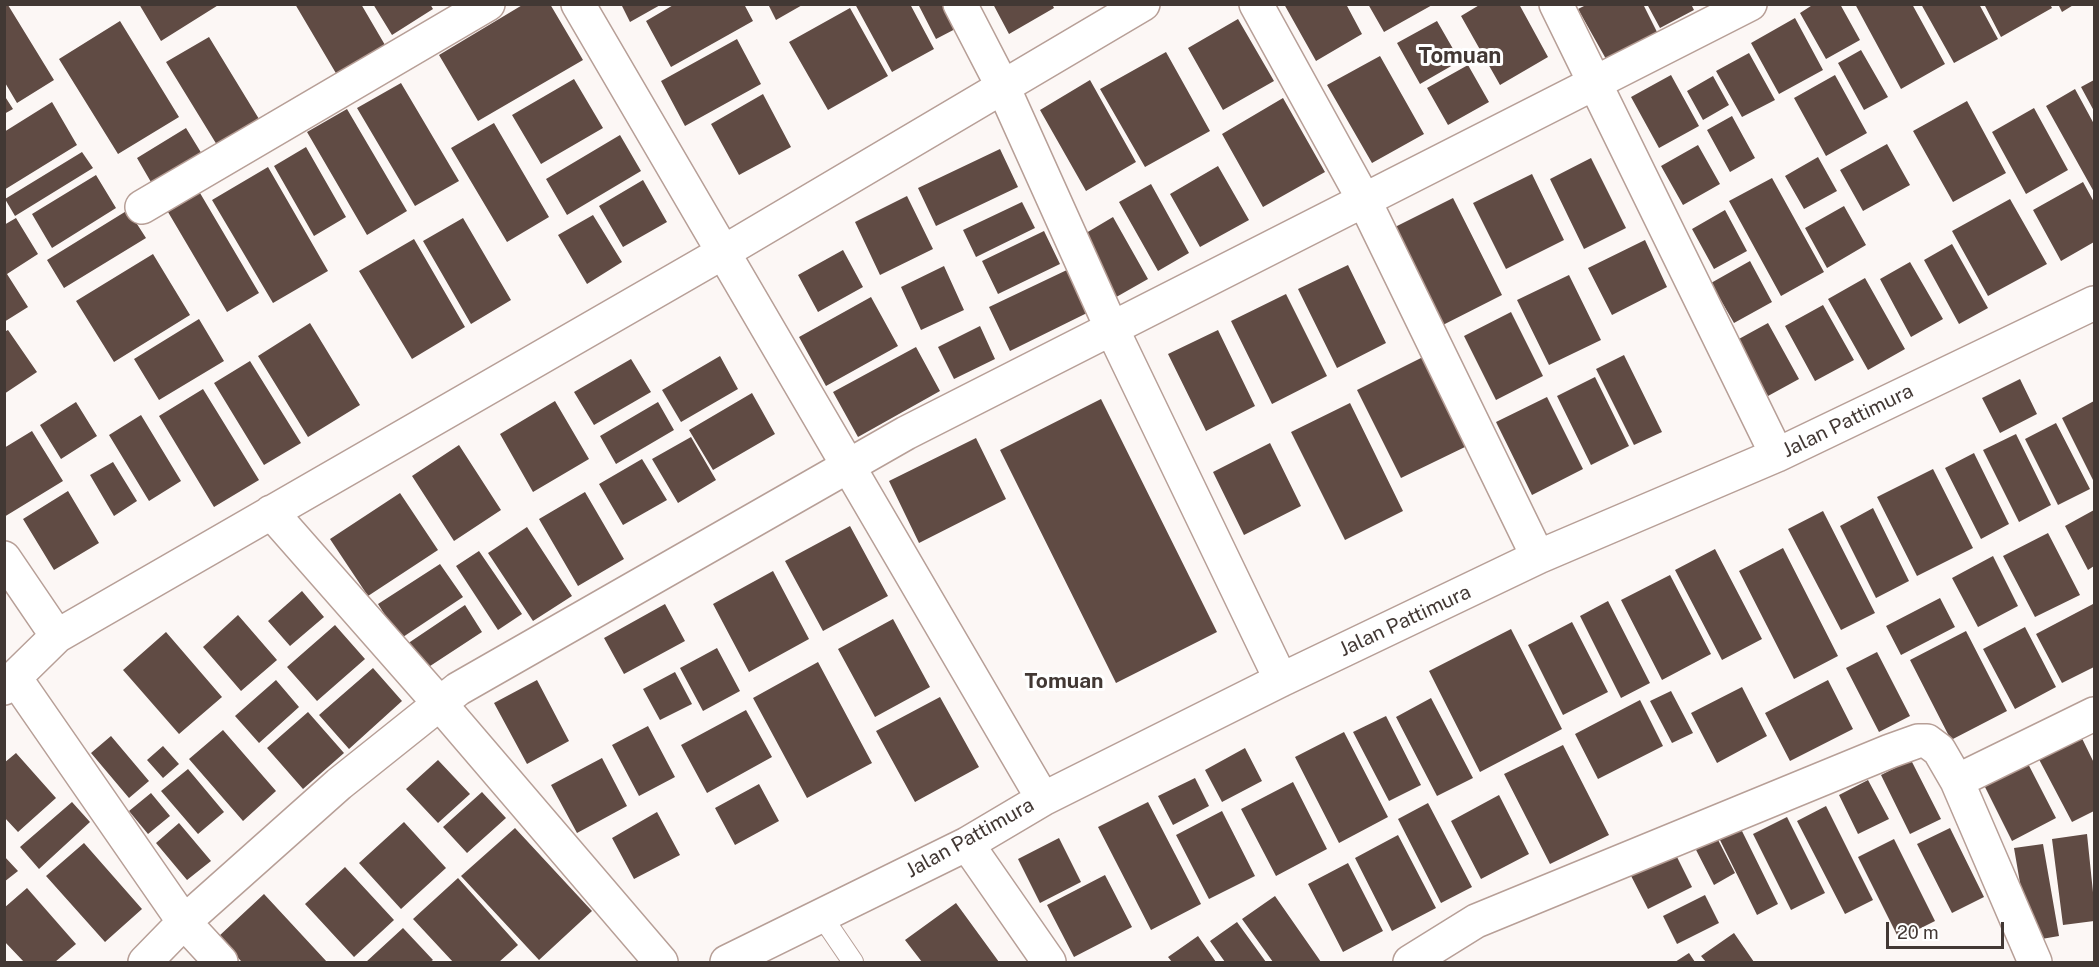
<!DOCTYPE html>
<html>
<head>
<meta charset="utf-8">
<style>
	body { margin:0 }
	#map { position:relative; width:2099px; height:967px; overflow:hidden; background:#fcf7f5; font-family:"Public Sans",sans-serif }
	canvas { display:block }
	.frame { position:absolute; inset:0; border:6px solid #423834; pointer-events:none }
	.scale { position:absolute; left:1886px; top:922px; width:118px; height:27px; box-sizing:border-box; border:3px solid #423834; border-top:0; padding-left:8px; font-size:18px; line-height:21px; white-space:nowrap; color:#423834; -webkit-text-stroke:4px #fff; paint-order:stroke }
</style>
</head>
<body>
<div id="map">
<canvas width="2099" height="967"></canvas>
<div class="frame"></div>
<div class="scale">20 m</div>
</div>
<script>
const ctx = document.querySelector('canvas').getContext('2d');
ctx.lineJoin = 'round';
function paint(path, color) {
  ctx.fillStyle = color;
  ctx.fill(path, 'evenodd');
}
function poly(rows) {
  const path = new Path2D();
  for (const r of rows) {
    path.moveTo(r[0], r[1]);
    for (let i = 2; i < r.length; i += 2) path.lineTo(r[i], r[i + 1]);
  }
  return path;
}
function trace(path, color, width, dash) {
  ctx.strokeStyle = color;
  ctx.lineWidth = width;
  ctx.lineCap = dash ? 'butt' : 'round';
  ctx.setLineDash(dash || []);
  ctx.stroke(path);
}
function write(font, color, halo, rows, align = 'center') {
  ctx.font = font + ' "Public Sans",sans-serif';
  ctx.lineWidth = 6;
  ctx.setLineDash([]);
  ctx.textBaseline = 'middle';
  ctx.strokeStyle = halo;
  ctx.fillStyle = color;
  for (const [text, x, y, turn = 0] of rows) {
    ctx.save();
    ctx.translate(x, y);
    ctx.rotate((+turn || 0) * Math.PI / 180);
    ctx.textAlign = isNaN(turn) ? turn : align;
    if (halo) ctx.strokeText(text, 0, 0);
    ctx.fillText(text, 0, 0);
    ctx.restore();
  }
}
paint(poly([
	[139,4,220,4,161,41],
	[295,4,361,4,385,45,337,75],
	[373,4,430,4,433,9,392,35],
	[524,4,550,4,583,60,478,121,439,55],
	[621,4,662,4,630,22],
	[675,4,744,4,753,21,671,67,646,21],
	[768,4,804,4,776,20],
	[855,4,910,4,934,49,892,72],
	[918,4,949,4,961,26,936,39],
	[993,4,1052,4,1054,8,1009,34],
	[1284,4,1346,4,1362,34,1316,61],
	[1368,4,1434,4,1384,32],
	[1481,4,1519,4,1548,57,1500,85,1461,16],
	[1588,4,1643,4,1657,32,1606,59,1578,9],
	[1647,4,1691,4,1694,10,1660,28],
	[1814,4,1840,4,1860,40,1826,59,1800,13],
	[1855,4,1912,4,1945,64,1901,89],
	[1921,4,1979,4,1998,39,1954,63],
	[1984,4,2050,4,2052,8,2001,37],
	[2058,4,2075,4,2062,12],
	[4,5,8,5,54,80,17,103,4,81],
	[850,8,888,76,828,110,789,42],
	[1795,18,1823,70,1779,94,1751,43],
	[1238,19,1274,81,1223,110,1188,48],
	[120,21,179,117,118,154,59,59],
	[1437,21,1460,61,1420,84,1397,43],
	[209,37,259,119,217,145,166,62],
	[737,39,761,84,685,126,661,81],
	[1861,50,1888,97,1864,110,1838,63],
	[1166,52,1210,131,1145,167,1100,89],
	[1749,53,1775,100,1742,117,1716,71],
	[1380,56,1424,134,1372,163,1327,85],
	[1468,65,1489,102,1448,125,1427,88],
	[1671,75,1699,126,1659,148,1631,97],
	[1835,75,1867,133,1826,156,1794,98],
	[1713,76,1729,105,1703,120,1687,91],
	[574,79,603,128,541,164,512,115],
	[1090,80,1136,162,1086,191,1040,110],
	[2094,80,2094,111,2081,87],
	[401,83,459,181,415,206,357,108],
	[2075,89,2094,124,2094,192,2046,106],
	[763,94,791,147,739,175,711,124],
	[4,95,13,109,4,114],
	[1283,98,1325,172,1263,207,1222,134],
	[1967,101,2006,173,1953,202,1913,131],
	[52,102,77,145,4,190,4,132],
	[2034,108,2068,170,2026,194,1992,132],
	[347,109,407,211,367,235,307,132],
	[1732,116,1755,158,1730,172,1707,130],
	[494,123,549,217,507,242,451,148],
	[186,128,205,159,155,189,137,158],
	[620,135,641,171,567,215,546,179],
	[1887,144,1910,185,1863,211,1840,170],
	[1698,145,1720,184,1683,205,1661,166],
	[306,147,346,217,314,236,274,166],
	[1000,149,1018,187,936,226,918,188],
	[82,152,93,168,15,216,5,199],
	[1818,157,1837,191,1804,209,1785,176],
	[1591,158,1626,228,1584,249,1550,179],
	[1218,166,1249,220,1200,247,1170,194],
	[268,167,328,271,273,303,212,200],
	[1532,174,1564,240,1506,269,1473,203],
	[96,175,116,208,52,248,32,214],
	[1772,178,1824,272,1781,296,1729,201],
	[643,180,667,222,623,247,599,206],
	[2083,182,2094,202,2094,242,2061,261,2033,210],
	[1151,184,1189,253,1158,271,1119,202],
	[200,193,259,293,227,312,168,212],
	[907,196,933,249,880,275,855,222],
	[1453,198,1502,295,1435,329,1387,231],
	[2010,199,2047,264,1988,296,1952,231],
	[1022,202,1035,228,976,257,963,230],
	[1844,206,1866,245,1827,268,1805,228],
	[128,210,146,238,64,288,47,260],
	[1725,210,1747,251,1714,269,1692,229],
	[593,215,622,262,587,284,558,235],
	[1113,217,1148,279,1111,300,1076,239],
	[16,218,38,254,7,274,28,307,4,322,4,225],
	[463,218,511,300,471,324,423,241],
	[1044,231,1060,264,998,294,982,261],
	[414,239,465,327,412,359,359,271],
	[1645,240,1667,287,1612,315,1588,268],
	[1952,244,1988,308,1959,324,1924,260],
	[843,250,863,287,818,312,798,275],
	[153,254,190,315,114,362,76,301],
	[1750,261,1772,302,1734,323,1711,283],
	[1910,262,1943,319,1911,337,1880,279],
	[1348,265,1386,343,1337,368,1298,289],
	[944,266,964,310,921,330,901,287],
	[1069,269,1089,312,1010,351,989,307],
	[1569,275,1601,340,1549,365,1517,300],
	[1865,278,1905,349,1868,370,1828,299],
	[1286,294,1327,376,1272,404,1231,321],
	[871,297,898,346,826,386,799,337],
	[1823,305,1854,360,1815,381,1785,326],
	[1511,312,1543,376,1496,400,1464,336],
	[199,319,224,361,159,400,134,359],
	[310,323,360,405,308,437,258,356],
	[1768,323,1799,379,1768,396,1737,340],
	[980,326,995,359,954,379,938,347],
	[8,330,37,372,4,394,4,332],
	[1218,330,1255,406,1206,431,1168,354],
	[916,347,940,391,858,437,833,392],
	[1624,355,1662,432,1634,445,1596,369],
	[720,356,738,389,681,422,662,390],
	[1423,357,1467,446,1401,478,1357,390],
	[631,359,651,392,594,425,574,392],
	[250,361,301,443,264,465,214,383],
	[1595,377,1629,446,1591,465,1557,396],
	[2020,379,2037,414,2000,433,1982,398],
	[203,389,259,480,214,507,159,416],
	[752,393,775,434,713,470,689,430],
	[1547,397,1583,469,1532,495,1496,422],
	[1101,399,1217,632,1116,683,1000,450],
	[555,401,589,459,533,492,500,434],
	[2094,401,2094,482,2062,418],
	[76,402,97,436,61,459,40,425],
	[658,402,674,430,616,464,600,436],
	[1350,403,1403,511,1345,540,1291,432],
	[141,415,181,481,149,501,109,435],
	[2056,423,2090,489,2058,505,2025,439],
	[32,431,63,481,4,517,4,448],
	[2016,434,2051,505,2019,522,1983,450],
	[691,437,716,480,678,503,652,459],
	[976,438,1006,499,919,543,889,481],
	[1270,443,1301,506,1244,535,1213,472],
	[459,445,501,510,454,541,412,476],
	[1974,453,2009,524,1981,539,1945,468],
	[642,459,667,500,623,525,599,484],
	[113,462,137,501,114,516,90,475],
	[1933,469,1973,548,1917,576,1877,497],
	[68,491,99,543,54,570,23,519],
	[585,492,624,559,578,586,539,519],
	[400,493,438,550,368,596,330,539],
	[1873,508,1909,581,1876,598,1840,526],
	[2094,510,2094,566,2088,570,2065,526],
	[1823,511,1875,613,1841,630,1788,529],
	[850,526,888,596,823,631,785,561],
	[527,527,572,596,533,621,488,553],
	[2048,533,2080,595,2035,617,2003,556],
	[1783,548,1838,656,1794,679,1739,571],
	[1715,549,1762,639,1722,660,1675,570],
	[479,551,522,614,498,630,456,566],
	[1993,556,2018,606,1978,627,1952,578],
	[440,564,463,597,400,639,378,604],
	[773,571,809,639,749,672,713,604],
	[1670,575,1711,654,1662,680,1621,600],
	[302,591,324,617,290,646,268,621],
	[1940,598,1955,627,1901,655,1886,626],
	[1608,601,1650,683,1621,698,1580,616],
	[665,604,685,641,624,674,604,638],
	[2093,604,2094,667,2062,683,2036,634],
	[465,605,482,632,424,670,407,644],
	[238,615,277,660,241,691,203,647],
	[893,619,930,687,875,717,838,649],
	[1572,622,1608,692,1563,715,1528,645],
	[335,625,365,659,317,701,287,667],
	[2025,627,2056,687,2015,709,1983,649],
	[1511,629,1562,729,1480,772,1429,671],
	[1966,631,2007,711,1951,740,1910,660],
	[166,632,222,697,179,734,123,670],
	[717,648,740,691,703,711,680,668],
	[1877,652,1910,716,1879,732,1846,668],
	[818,662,872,763,807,798,753,698],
	[373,668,402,701,349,749,319,715],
	[675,672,692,704,660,720,643,689],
	[276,680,299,707,259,743,235,716],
	[537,680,569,741,527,764,494,703],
	[1828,680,1853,729,1790,761,1765,713],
	[1742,687,1767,736,1717,763,1691,713],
	[1671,691,1693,733,1672,743,1650,701],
	[940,697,979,767,915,802,876,731],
	[1431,698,1473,778,1437,796,1396,717],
	[1640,700,1663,746,1598,779,1575,734],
	[746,710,772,757,707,793,681,745],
	[308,712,344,753,303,789,267,748],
	[1386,716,1421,785,1389,801,1353,732],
	[648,726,675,777,639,796,612,745],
	[2076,726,2094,763,2094,811,2072,822,2033,748],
	[223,730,276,791,243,821,189,759],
	[1344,732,1388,817,1339,843,1295,757],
	[111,736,149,781,129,798,91,753],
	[1563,745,1609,835,1550,864,1504,774],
	[163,746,179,764,163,778,147,760],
	[1245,748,1262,781,1222,802,1205,770],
	[16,753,56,798,18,832,4,817,4,763],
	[2023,754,2056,818,2012,841,1980,777],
	[602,758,627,806,577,833,551,785],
	[438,760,470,794,438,823,406,789],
	[1911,760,1941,819,1910,834,1881,775],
	[188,769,224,812,198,834,161,791],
	[1195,778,1209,806,1173,825,1158,796],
	[1868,780,1889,819,1858,834,1839,795],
	[1293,782,1327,849,1276,876,1241,809],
	[759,784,779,821,735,845,715,808],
	[482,792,506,818,467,853,443,827],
	[151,793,170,816,148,834,129,811],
	[1499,795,1529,854,1481,879,1451,821],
	[72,802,90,822,39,869,20,847],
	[1148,802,1201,904,1151,930,1098,827],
	[1428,803,1472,887,1441,903,1398,819],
	[1826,806,1873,900,1845,914,1797,821],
	[1222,811,1255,876,1209,899,1176,835],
	[657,812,680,855,634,879,612,838],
	[1787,817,1825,893,1791,910,1753,834],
	[404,822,446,868,401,909,359,863],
	[179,823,211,861,187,880,156,843],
	[515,828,592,911,539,960,461,876],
	[1950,828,1984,897,1952,913,1917,844],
	[1741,829,1778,904,1757,915,1720,840],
	[1715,834,1735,873,1714,885,1693,844],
	[2087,834,2094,902,2094,921,2063,925,2052,839],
	[1398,835,1436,908,1392,931,1355,858],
	[1059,838,1081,882,1040,903,1018,859],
	[1894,839,1935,921,1899,939,1858,857],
	[84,843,142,909,105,942,46,876],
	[2043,844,2059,936,2030,941,2014,848],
	[1671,845,1692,887,1648,909,1627,868],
	[4,856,18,871,4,882],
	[1348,863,1383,931,1343,952,1308,884],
	[345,867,394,920,354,957,305,904],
	[1105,875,1132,927,1074,957,1047,905],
	[458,878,518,945,499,962,453,962,413,919],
	[27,888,76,944,55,962,24,962,4,941,4,908],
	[264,894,327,962,242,962,218,937],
	[1705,895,1719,923,1677,944,1663,916],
	[1275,896,1321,962,1273,962,1242,919],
	[956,903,999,962,922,962,905,940],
	[1237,922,1266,962,1225,962,1210,941],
	[403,928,433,960,430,962,366,962],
	[1734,933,1754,962,1706,962,1701,956],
	[1198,936,1216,962,1172,962,1168,957],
	[1689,953,1695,962,1675,962]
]), '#604b44');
const lane = poly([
	[821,915,853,962]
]);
const street = poly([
	[578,4,1043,799],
	[960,4,1003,87,1112,329,1281,680],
	[1256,4,1364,200,1538,557],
	[1556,4,1777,455],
	[142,207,488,4],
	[271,512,440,704,661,962],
	[4,558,57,636],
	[15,678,184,922,221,962],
	[4,688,57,636,722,253,1143,4],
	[1957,781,2094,714],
	[967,844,1049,962],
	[145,962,184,922,339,784,458,689,906,433,1750,4],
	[727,962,967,844,1043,799,1281,680,1538,557,1777,455,2094,303],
	[1410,962,1476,921,1890,751,1918,741,1927,741,1939,750,1957,781,2035,962]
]);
trace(lane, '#b79f97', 22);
trace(street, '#b79f97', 36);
trace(lane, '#fff', 20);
trace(street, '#fff', 33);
write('20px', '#423834', '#fff', [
	["Jalan Pattimura",1848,421,-26],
	["Jalan Pattimura",1405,621,-25],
	["Jalan Pattimura",970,838,-29]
]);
write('bold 21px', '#423834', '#fff', [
	["Tomuan",1064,682]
]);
write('bold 22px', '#423834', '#fff', [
	["Tomuan",1460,56]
]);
</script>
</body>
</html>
